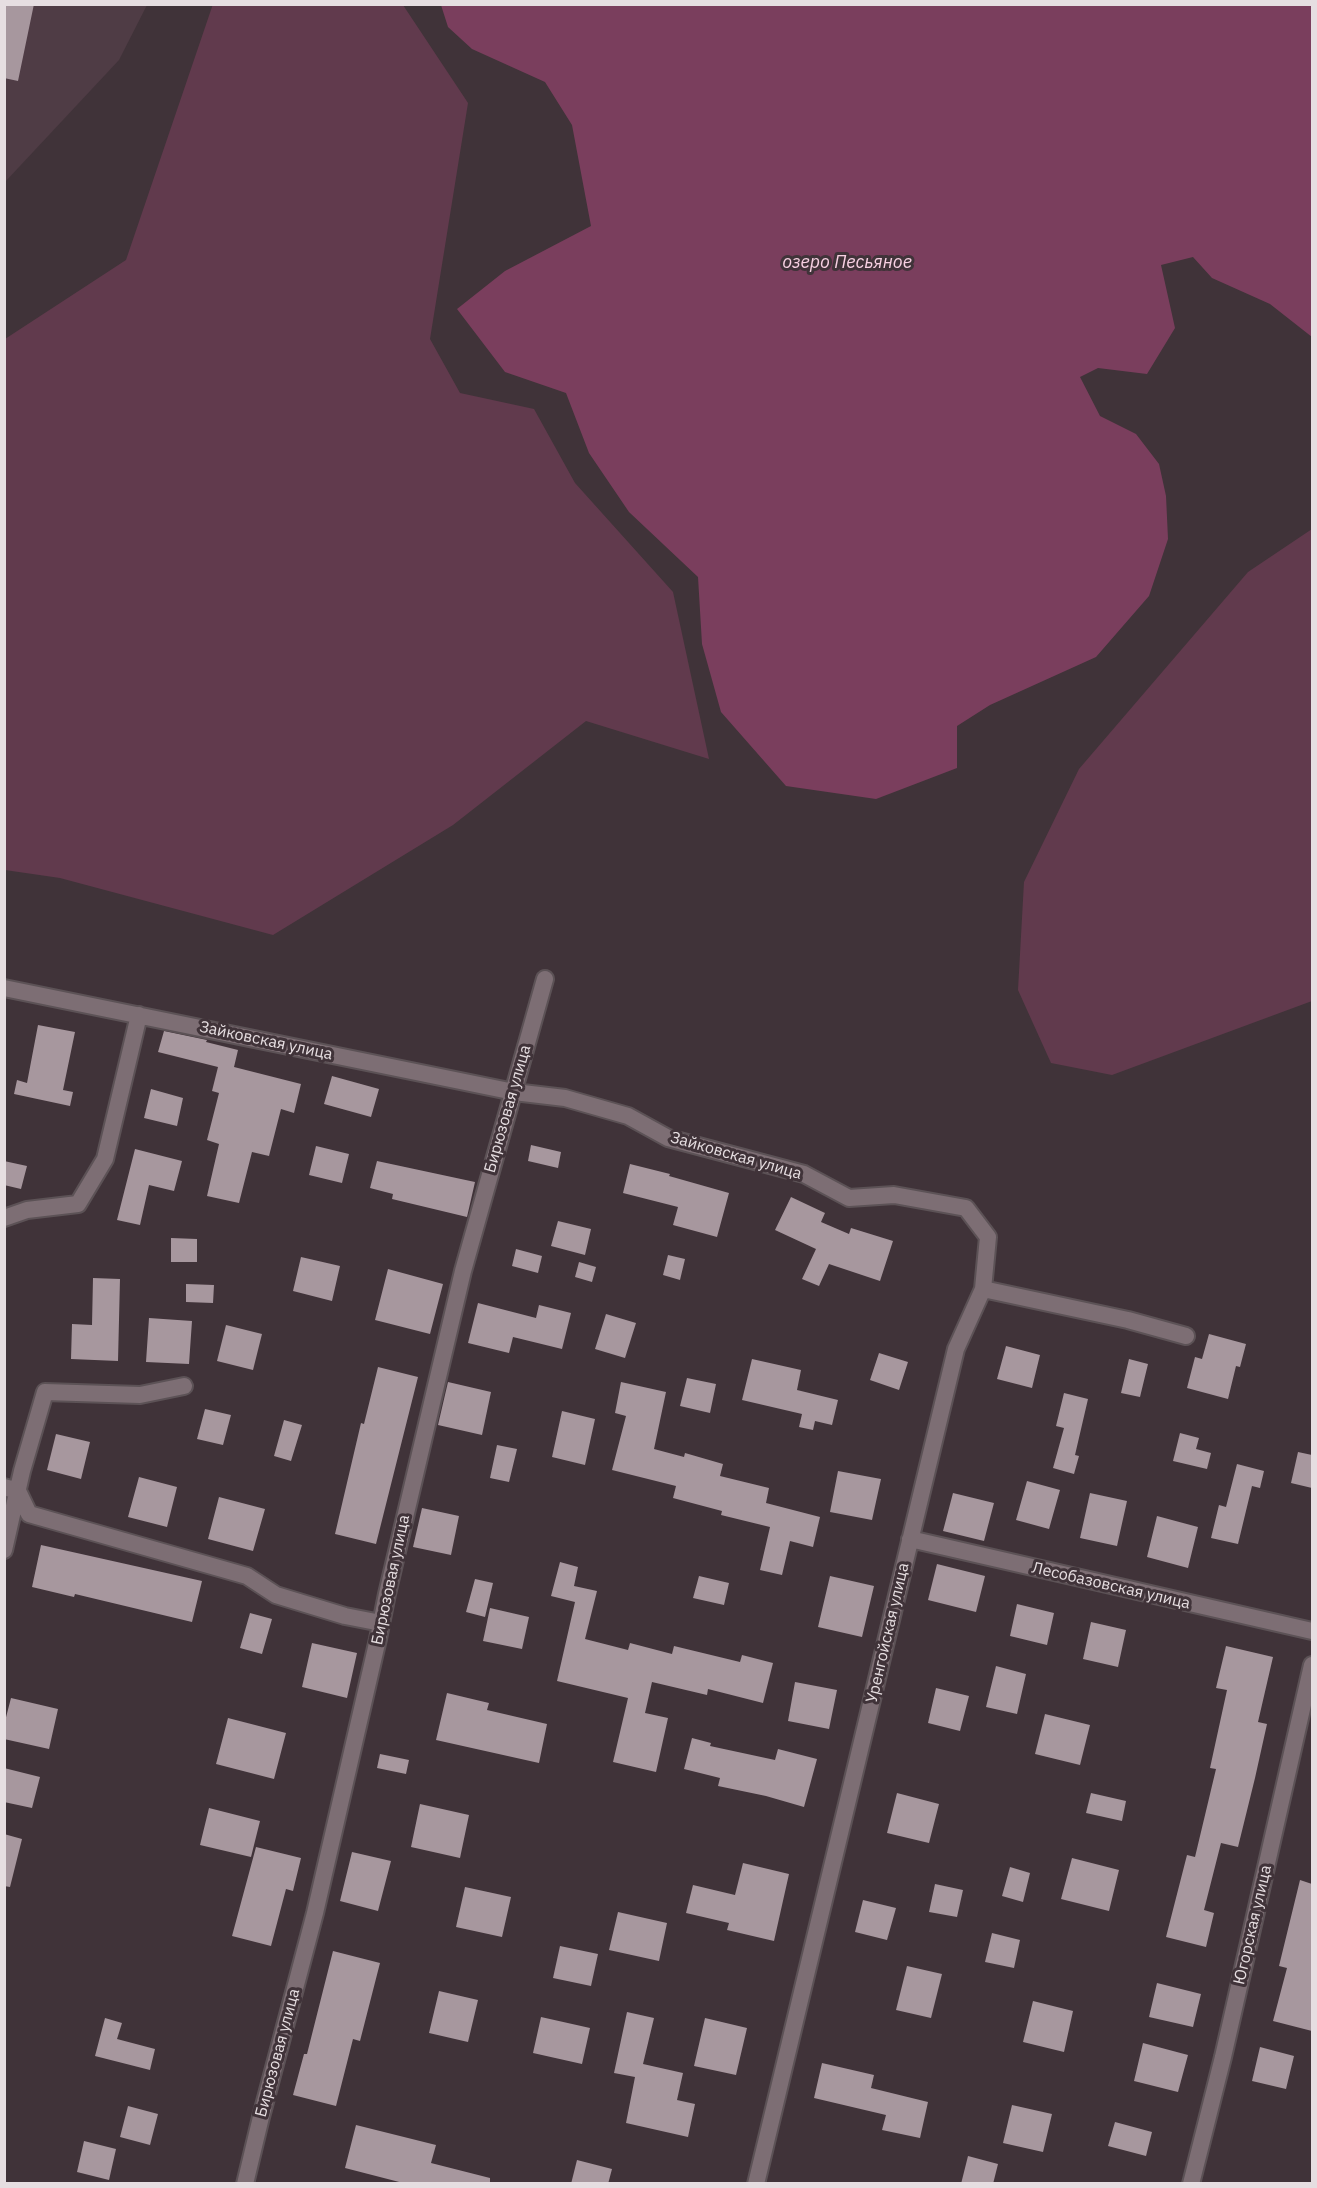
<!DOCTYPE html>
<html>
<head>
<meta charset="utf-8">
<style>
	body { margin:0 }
	#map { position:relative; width:1317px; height:2188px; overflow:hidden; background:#403339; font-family:"IBM Plex Sans",sans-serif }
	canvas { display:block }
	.frame { position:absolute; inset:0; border:6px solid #e6dee1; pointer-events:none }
</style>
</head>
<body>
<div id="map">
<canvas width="1317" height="2188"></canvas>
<div class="frame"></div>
</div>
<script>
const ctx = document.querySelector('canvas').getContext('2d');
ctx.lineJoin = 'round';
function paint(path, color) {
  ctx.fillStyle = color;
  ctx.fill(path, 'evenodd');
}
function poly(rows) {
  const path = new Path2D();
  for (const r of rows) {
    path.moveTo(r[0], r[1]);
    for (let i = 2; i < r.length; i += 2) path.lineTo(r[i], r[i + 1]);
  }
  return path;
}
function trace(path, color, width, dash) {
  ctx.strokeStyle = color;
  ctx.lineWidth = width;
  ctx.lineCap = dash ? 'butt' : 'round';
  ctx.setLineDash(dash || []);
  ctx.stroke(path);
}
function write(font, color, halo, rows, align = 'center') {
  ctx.font = font + ' "IBM Plex Sans",sans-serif';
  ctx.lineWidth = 6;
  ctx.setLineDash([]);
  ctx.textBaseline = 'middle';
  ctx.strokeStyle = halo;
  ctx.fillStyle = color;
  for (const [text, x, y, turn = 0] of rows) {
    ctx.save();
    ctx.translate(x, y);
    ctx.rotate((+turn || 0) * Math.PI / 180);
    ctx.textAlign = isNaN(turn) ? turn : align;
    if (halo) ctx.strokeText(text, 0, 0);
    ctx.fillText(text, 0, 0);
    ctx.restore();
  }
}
paint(poly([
	[5,5,147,5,119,60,5,182]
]), '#4f3c45');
paint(poly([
	[213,4,403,5,468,103,430,339,460,393,534,409,575,483,673,592,709,759,586,721,453,825,273,935,60,878,5,870,5,339,126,260],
	[1312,529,1312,1001,1112,1075,1051,1063,1018,990,1024,882,1079,769,1248,572]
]), '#613a4d');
paint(poly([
	[441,5,1312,5,1312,337,1270,304,1212,278,1193,257,1161,265,1175,328,1147,374,1098,368,1080,377,1100,416,1136,434,1159,464,1166,496,1168,539,1149,596,1096,657,990,705,957,726,957,768,876,799,786,786,721,712,702,644,698,577,629,512,589,453,566,393,505,372,457,309,505,271,591,226,572,125,545,82,472,49,448,27]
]), '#7a3e5d');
paint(poly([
	[4,4,34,4,18,81,4,78],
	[38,1025,75,1032,63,1090,73,1092,70,1106,14,1094,17,1080,27,1083],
	[164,1031,207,1040,206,1042,238,1050,234,1067,301,1084,294,1113,281,1109,269,1156,252,1152,239,1203,207,1196,219,1144,207,1140,219,1093,212,1091,218,1067,158,1052],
	[332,1076,379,1089,371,1117,324,1104],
	[151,1089,183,1098,177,1126,144,1118],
	[531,1145,561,1152,558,1168,528,1161],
	[316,1146,349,1154,342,1183,309,1175],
	[135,1149,182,1161,174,1191,149,1185,140,1225,117,1220],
	[4,1161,27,1166,21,1189,4,1185],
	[377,1161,475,1182,467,1217,392,1199,393,1194,370,1188],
	[630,1164,670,1174,669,1176,729,1193,717,1237,673,1225,678,1207,623,1193],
	[791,1197,825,1213,821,1222,849,1234,851,1228,893,1241,880,1281,829,1264,819,1286,802,1279,816,1249,775,1230],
	[558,1221,591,1229,585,1255,551,1246],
	[171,1238,197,1239,197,1262,171,1262],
	[516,1249,542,1256,538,1273,512,1266],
	[668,1255,685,1259,680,1280,663,1275],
	[301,1257,340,1266,332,1301,293,1291],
	[579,1262,596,1267,592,1282,575,1277],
	[388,1269,443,1284,430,1334,375,1320],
	[93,1278,120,1279,118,1361,71,1359,72,1324,92,1325],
	[186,1284,214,1285,213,1303,186,1302],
	[478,1303,536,1318,539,1305,571,1313,562,1349,513,1337,509,1353,468,1343],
	[606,1314,636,1323,625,1358,595,1349],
	[149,1318,192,1321,189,1364,146,1362],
	[226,1325,262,1334,253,1370,217,1361],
	[1209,1334,1246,1344,1240,1367,1236,1366,1228,1399,1187,1388,1195,1357,1202,1359],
	[1006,1346,1040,1355,1032,1388,997,1379],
	[879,1353,908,1362,899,1390,870,1380],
	[752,1359,801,1370,797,1390,838,1400,832,1425,815,1421,813,1430,799,1427,802,1414,742,1400],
	[1129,1359,1148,1364,1140,1397,1121,1393],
	[378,1367,418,1377,376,1544,335,1534,361,1423,364,1424],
	[687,1378,716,1384,710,1413,680,1406],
	[448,1382,491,1392,482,1435,438,1425],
	[621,1382,666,1392,654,1449,684,1457,685,1453,723,1464,720,1476,769,1488,766,1503,820,1517,813,1547,790,1541,782,1575,760,1570,770,1527,721,1515,722,1511,673,1498,676,1486,612,1470,626,1416,615,1413],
	[1064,1393,1088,1399,1075,1455,1079,1456,1074,1474,1053,1468,1064,1428,1056,1426],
	[205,1409,231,1415,223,1445,197,1439],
	[562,1411,595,1419,585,1465,552,1457],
	[284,1420,302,1425,291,1461,274,1456],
	[1180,1433,1199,1438,1196,1449,1211,1453,1207,1469,1173,1461],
	[56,1434,90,1442,81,1479,47,1470],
	[497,1445,517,1449,509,1482,490,1478],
	[1298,1452,1312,1455,1312,1488,1291,1483],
	[1237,1464,1264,1471,1260,1488,1252,1486,1238,1544,1211,1538,1219,1505,1226,1507],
	[838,1471,881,1479,872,1520,830,1512],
	[139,1477,177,1487,167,1527,128,1517],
	[1027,1481,1060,1490,1049,1529,1016,1520],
	[953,1493,994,1503,984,1541,943,1531],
	[1090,1493,1127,1501,1117,1546,1080,1538],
	[219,1497,265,1509,253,1551,208,1539],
	[422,1508,459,1516,451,1555,413,1547],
	[1157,1516,1198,1527,1188,1568,1147,1557],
	[41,1545,202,1581,192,1622,75,1594,74,1597,32,1587],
	[560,1562,578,1567,574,1586,597,1591,585,1639,628,1650,630,1643,672,1654,674,1646,740,1662,742,1655,773,1663,763,1703,708,1689,707,1695,652,1682,645,1713,668,1718,656,1772,613,1762,628,1698,557,1681,575,1602,551,1596],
	[937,1564,985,1576,976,1612,928,1600],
	[699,1576,729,1583,724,1605,693,1598],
	[830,1576,874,1586,862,1637,818,1627],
	[475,1579,493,1583,485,1617,466,1612],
	[1017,1604,1054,1613,1047,1645,1010,1636],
	[490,1608,529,1617,522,1649,483,1641],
	[250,1613,272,1619,262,1654,240,1648],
	[1091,1622,1126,1630,1118,1667,1083,1659],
	[312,1643,357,1653,347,1698,302,1687],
	[1226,1646,1273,1657,1258,1722,1267,1724,1255,1778,1238,1847,1221,1843,1204,1910,1214,1913,1206,1947,1166,1937,1187,1855,1195,1857,1216,1769,1210,1768,1227,1690,1216,1688],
	[996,1666,1026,1674,1017,1714,986,1707],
	[795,1682,837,1690,829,1729,788,1721],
	[936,1688,969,1696,960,1731,928,1723],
	[447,1693,489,1703,487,1710,547,1724,539,1763,436,1740],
	[11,1698,58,1709,49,1749,4,1739,4,1725],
	[1045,1714,1090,1725,1080,1765,1035,1754],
	[228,1718,286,1733,274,1779,216,1764],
	[692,1738,711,1743,710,1746,775,1760,778,1749,817,1759,804,1807,766,1796,718,1786,720,1778,684,1769],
	[380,1754,409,1760,406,1774,377,1768],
	[4,1768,40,1777,32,1808,4,1802],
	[897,1793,939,1804,929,1843,887,1833],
	[1091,1793,1126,1801,1122,1821,1086,1813],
	[420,1804,469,1815,460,1858,411,1847],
	[209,1808,260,1821,251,1857,200,1845],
	[4,1834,22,1839,10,1887,4,1886],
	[256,1847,301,1858,293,1891,286,1889,271,1946,232,1936],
	[352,1852,391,1861,378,1911,340,1901],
	[1072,1858,1119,1870,1109,1911,1061,1899],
	[743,1863,789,1874,774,1941,727,1930,729,1923,686,1913,693,1885,735,1895],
	[1010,1867,1030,1873,1023,1902,1002,1896],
	[1300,1880,1312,1884,1312,2031,1273,2021,1287,1968,1279,1966],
	[935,1884,963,1890,957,1917,929,1912],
	[465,1887,511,1897,502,1937,456,1927],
	[863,1900,896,1908,887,1940,855,1932],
	[618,1912,667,1923,659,1961,609,1950],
	[992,1933,1020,1940,1014,1968,985,1962],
	[560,1946,598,1954,591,1986,553,1978],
	[333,1951,380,1963,360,2041,353,2039,336,2106,293,2095,304,2054,307,2054],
	[907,1966,942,1974,931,2018,896,2010],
	[1157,1983,1201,1994,1193,2027,1149,2017],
	[439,1991,478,2000,468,2042,429,2033],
	[1033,2001,1073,2011,1064,2052,1023,2042],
	[627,2012,654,2018,643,2064,683,2073,677,2100,695,2104,688,2137,626,2123,635,2077,614,2073],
	[541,2017,590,2028,582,2064,533,2053],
	[105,2018,122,2023,117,2039,155,2049,150,2070,95,2056],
	[705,2018,747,2028,736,2075,694,2066],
	[1143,2043,1188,2055,1178,2092,1134,2081],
	[1260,2047,1294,2056,1286,2089,1252,2081],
	[822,2063,874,2075,871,2088,928,2102,920,2138,882,2130,886,2115,814,2098],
	[1012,2105,1052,2114,1043,2152,1003,2143],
	[128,2106,158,2114,150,2145,120,2137],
	[1115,2122,1152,2132,1146,2156,1108,2146],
	[356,2125,436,2145,431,2163,490,2178,490,2184,407,2184,345,2168],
	[84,2141,116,2149,109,2180,77,2172],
	[968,2156,998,2164,993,2184,961,2184],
	[577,2160,612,2169,608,2184,571,2184]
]), '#a7979e');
const street = poly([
	[4,988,514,1092,565,1098,628,1116,668,1138,804,1174,849,1198,894,1195,966,1208,988,1237,983,1289],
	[4,1218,27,1210,78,1204,105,1159,139,1015],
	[4,1487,18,1491,29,1514,247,1576,276,1595,345,1616,381,1623],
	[910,1539,1312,1631],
	[4,1550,22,1471,45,1392,140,1395,184,1386],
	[245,2184,261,2117,315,1913,378,1639,387,1594,463,1271,545,979],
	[756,2184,956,1349,983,1289,1128,1320,1186,1336],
	[1191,2184,1223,2057,1312,1665]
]);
trace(street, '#5c5256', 20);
trace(street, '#7d6e74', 16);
write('16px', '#e6dee1', '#403339', [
	["Зайковская улица",266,1041,12],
	["Бирюзовая улица",508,1109,-74],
	["Зайковская улица",736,1156,16],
	["Бирюзовая улица",391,1580,-78],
	["Лесобазовская улица",1111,1586,13],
	["Уренгойская улица",888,1633,-77],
	["Югорская улица",1253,1925,-77],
	["Бирюзовая улица",278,2053,-75]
]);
write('italic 18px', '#f8d1e3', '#403339', [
	["озеро Песьяное",847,263]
]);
</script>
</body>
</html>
